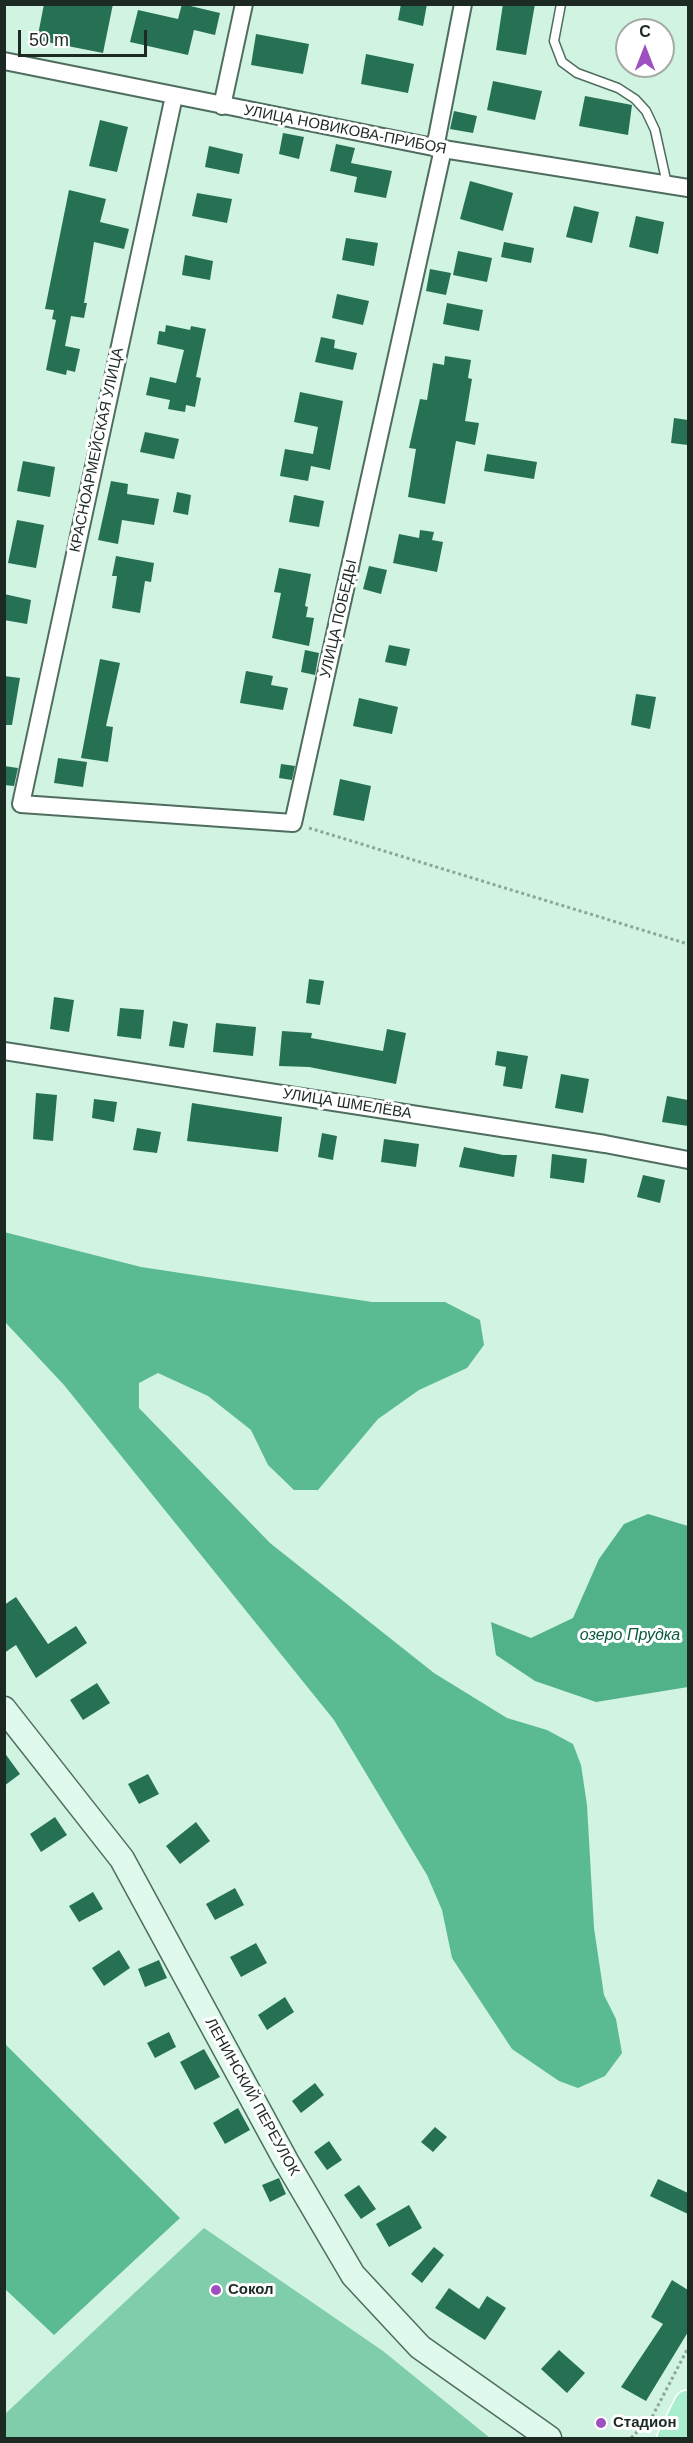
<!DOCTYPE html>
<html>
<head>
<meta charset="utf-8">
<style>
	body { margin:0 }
	#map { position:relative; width:693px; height:2443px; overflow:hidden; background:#d1f3e2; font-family:Arial,sans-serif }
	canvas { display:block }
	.frame { position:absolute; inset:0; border:6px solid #1d2a24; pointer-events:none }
	.north { position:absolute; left:615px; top:18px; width:60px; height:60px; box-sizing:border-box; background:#fff; border:2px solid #a5aaa7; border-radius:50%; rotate:0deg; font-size:16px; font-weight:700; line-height:24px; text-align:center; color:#1d2a24 }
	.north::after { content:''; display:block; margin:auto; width:21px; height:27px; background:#9e50c1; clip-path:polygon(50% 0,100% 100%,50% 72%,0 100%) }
	.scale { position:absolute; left:18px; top:30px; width:129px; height:27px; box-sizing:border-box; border:3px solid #1d2a24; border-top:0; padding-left:8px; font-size:18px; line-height:21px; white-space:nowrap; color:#1d2a24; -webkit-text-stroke:4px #fff; paint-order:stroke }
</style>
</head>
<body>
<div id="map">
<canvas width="693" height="2443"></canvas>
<div class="frame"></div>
<div class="north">С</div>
<div class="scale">50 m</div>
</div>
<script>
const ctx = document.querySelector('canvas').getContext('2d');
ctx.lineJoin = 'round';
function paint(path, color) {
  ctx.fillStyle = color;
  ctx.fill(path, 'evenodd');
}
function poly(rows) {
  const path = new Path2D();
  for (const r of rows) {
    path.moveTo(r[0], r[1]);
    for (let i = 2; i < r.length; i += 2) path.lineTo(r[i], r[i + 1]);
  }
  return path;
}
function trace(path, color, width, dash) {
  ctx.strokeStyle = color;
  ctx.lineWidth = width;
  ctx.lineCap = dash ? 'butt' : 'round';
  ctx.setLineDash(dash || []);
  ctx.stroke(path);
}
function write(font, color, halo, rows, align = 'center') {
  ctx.font = font + ' Arial,sans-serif';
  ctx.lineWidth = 6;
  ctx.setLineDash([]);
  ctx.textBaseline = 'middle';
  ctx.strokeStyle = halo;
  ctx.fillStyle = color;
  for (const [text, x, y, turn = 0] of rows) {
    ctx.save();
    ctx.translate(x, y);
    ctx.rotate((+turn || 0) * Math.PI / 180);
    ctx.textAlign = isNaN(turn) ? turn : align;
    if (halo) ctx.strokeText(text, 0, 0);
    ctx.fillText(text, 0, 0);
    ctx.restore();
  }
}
paint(poly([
	[204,2228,383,2351,490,2438,5,2438,5,2414]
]), '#7fcdaa');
paint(poly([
	[4,1232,141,1267,372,1302,445,1302,480,1320,484,1345,467,1368,419,1390,378,1419,318,1490,294,1490,268,1465,251,1430,208,1396,158,1373,139,1383,139,1408,270,1543,434,1673,507,1718,547,1730,573,1744,581,1765,587,1805,594,1928,604,1995,616,2019,622,2053,605,2076,578,2088,559,2081,512,2049,452,1958,442,1910,427,1875,334,1720,64,1385,5,1322],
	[4,2043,180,2218,54,2335,5,2289]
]), '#5aba92');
paint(poly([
	[648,1514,688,1526,688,1687,596,1702,535,1681,496,1655,491,1622,531,1638,573,1618,599,1559,624,1524]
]), '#51b189');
paint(poly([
	[44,4,113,4,103,53,37,40],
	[182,4,220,13,215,35,194,30,188,55,130,42,138,10,178,19],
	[401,4,427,4,423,26,398,20],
	[503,4,535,4,526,55,496,50],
	[256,34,309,44,303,74,251,65],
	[366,54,414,64,408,93,361,84],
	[493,81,542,91,535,120,487,110],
	[585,96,632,105,628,135,579,126],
	[454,111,477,116,473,133,450,129],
	[100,120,128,127,117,172,89,166],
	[283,133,304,137,299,159,279,154],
	[336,144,355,148,351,163,392,171,386,198,354,192,357,177,330,171],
	[209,146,243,154,239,174,205,167],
	[470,181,513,193,503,231,460,219],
	[69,190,106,199,100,222,129,229,124,249,94,242,84,303,87,303,84,318,71,316,65,346,80,349,75,372,67,370,66,375,46,370,56,320,52,319,54,310,45,309],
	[197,193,232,199,227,223,192,216],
	[574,206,599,212,592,243,566,237],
	[636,216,664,222,658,254,629,247],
	[346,238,378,243,374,266,342,260],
	[504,242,534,248,531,263,501,257],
	[458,251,492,258,487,282,453,275],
	[185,255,213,261,210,280,182,275],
	[430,269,451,273,446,295,426,291],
	[337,294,369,301,363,325,332,318],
	[447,303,483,310,479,331,443,324],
	[166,325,190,330,191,326,206,329,196,377,201,378,195,407,186,405,185,412,168,409,170,400,146,395,150,377,176,383,184,350,157,344,159,331,165,332],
	[321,337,335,340,334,348,357,353,353,370,315,362],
	[445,356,471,360,468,378,472,379,465,421,479,423,475,445,456,441,445,504,408,497,416,449,409,448,420,399,427,400,433,363,444,365],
	[300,392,343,401,330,470,311,466,308,481,280,476,285,449,313,454,318,427,294,422],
	[674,418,688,420,688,445,671,443],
	[145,432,179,439,174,459,140,452],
	[487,454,537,462,534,479,484,471],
	[23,461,55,467,50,497,17,491],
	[111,481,128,484,127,494,159,499,154,525,122,520,118,544,98,540],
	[177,492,191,495,188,515,173,512],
	[294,495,324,501,319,527,289,522],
	[17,520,44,525,36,568,8,563],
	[420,530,434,532,432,540,443,542,437,572,393,563,399,534,419,538],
	[116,556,154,563,151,582,145,581,140,613,112,608,117,576,112,576],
	[369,566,387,570,381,594,363,589],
	[279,568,311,574,305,606,308,607,306,617,314,618,309,646,272,638,281,593,274,592],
	[4,594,31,600,27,624,4,620],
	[389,645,410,649,406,666,385,662],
	[305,650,319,653,315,675,301,672],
	[100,659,120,663,106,726,113,727,108,762,81,758],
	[246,671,273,676,271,685,288,688,283,710,240,703],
	[4,676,20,678,12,725,4,725],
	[636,694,656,697,650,729,631,725],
	[359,698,398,707,392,734,353,726],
	[58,758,87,762,83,787,54,783],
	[281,764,295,766,292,780,279,778],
	[4,766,18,768,14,786,4,785],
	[340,779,371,786,364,821,333,815],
	[309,979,324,981,320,1005,306,1003],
	[54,997,74,1000,69,1032,50,1029],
	[120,1008,144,1010,141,1039,117,1036],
	[173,1021,188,1024,184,1048,169,1046],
	[216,1023,256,1027,253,1056,213,1052],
	[387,1029,406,1033,396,1084,309,1067,279,1066,282,1031,312,1033,311,1038,383,1051],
	[497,1051,528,1056,522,1089,503,1086,506,1067,495,1065],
	[561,1074,589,1079,583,1113,555,1108],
	[36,1093,57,1095,53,1141,33,1139],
	[667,1096,688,1100,688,1126,662,1122],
	[94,1099,117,1102,114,1122,92,1118],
	[192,1103,282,1117,278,1152,187,1141],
	[137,1128,161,1132,157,1153,133,1150],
	[322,1133,337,1136,333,1160,318,1157],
	[384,1139,419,1144,416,1167,381,1162],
	[464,1147,503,1155,517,1155,514,1177,459,1167],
	[552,1154,587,1159,584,1183,550,1178],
	[643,1175,665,1180,660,1203,637,1197],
	[16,1597,48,1644,76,1626,87,1643,36,1678,16,1645,4,1653,4,1605],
	[97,1683,110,1703,83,1720,70,1700],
	[4,1752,20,1774,4,1786],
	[148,1774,159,1794,139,1804,128,1784],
	[55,1817,67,1835,41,1852,30,1834],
	[196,1822,210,1841,180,1864,166,1846],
	[235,1888,244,1905,215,1920,206,1904],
	[93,1892,103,1909,79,1922,69,1906],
	[256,1943,267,1963,241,1977,230,1957],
	[119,1950,130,1968,104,1986,92,1968],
	[159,1960,167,1978,145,1987,138,1969],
	[285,1997,294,2012,267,2030,258,2015],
	[169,2032,176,2047,155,2058,147,2043],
	[204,2049,220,2077,195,2090,180,2062],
	[315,2083,324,2095,301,2113,292,2101],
	[238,2108,250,2130,225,2144,213,2123],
	[435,2127,447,2137,433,2152,421,2142],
	[329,2141,342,2160,327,2170,314,2152],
	[279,2178,286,2194,270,2202,262,2185],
	[658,2179,688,2193,688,2214,650,2196],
	[359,2185,376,2209,361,2219,344,2195],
	[409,2205,422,2228,389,2247,376,2224],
	[434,2247,444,2255,422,2283,411,2274],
	[672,2280,688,2290,688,2332,646,2401,621,2387,663,2324,651,2317],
	[449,2288,479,2309,487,2296,506,2308,485,2340,435,2308],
	[559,2350,585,2373,567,2393,541,2369]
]), '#267154');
const service = poly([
	[561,4,554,41,562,62,577,73,618,88,635,99,646,111,655,130,667,184]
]);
const minor = poly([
	[4,61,443,149,688,188],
	[174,96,21,804,293,823,443,149],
	[222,106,244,4],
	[435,148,463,4],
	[4,1051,605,1144,688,1160]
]);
const secondary = poly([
	[4,1709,122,1859,286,2161,353,2275,420,2347,549,2438]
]);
const trunk = poly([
	[671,2438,688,2404]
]);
trace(service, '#4f6d5f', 11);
trace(minor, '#4f6d5f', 20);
trace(secondary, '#4f6d5f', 27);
trace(trunk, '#fff', 30);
trace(poly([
	[309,828,688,944],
	[631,2438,652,2417,688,2348]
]), '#8ca699', 3, [3, 3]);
trace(service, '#fff', 8);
trace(minor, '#fff', 16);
trace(secondary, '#dff9ed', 24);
trace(trunk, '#a8eece', 27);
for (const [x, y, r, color] of [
	[216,2290,6,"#9e50c1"],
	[601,2423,6,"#9e50c1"]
]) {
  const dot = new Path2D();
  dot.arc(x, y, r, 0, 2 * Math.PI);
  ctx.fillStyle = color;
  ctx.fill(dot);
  trace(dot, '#fff', 2);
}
write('15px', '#1d2a24', '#fff', [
	["УЛИЦА НОВИКОВА-ПРИБОЯ",345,130,11],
	["КРАСНОАРМЕЙСКАЯ УЛИЦА",97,450,-78],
	["УЛИЦА ПОБЕДЫ",339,619,-77],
	["УЛИЦА ШМЕЛЁВА",347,1104,9],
	["ЛЕНИНСКИЙ ПЕРЕУЛОК",252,2097,61]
]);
write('bold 15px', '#1d2a24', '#fff', [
	["Сокол",228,2290],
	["Стадион",613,2423]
], 'left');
write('italic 16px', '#0c593f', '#fff', [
	["озеро Прудка",630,1636]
]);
</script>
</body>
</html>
